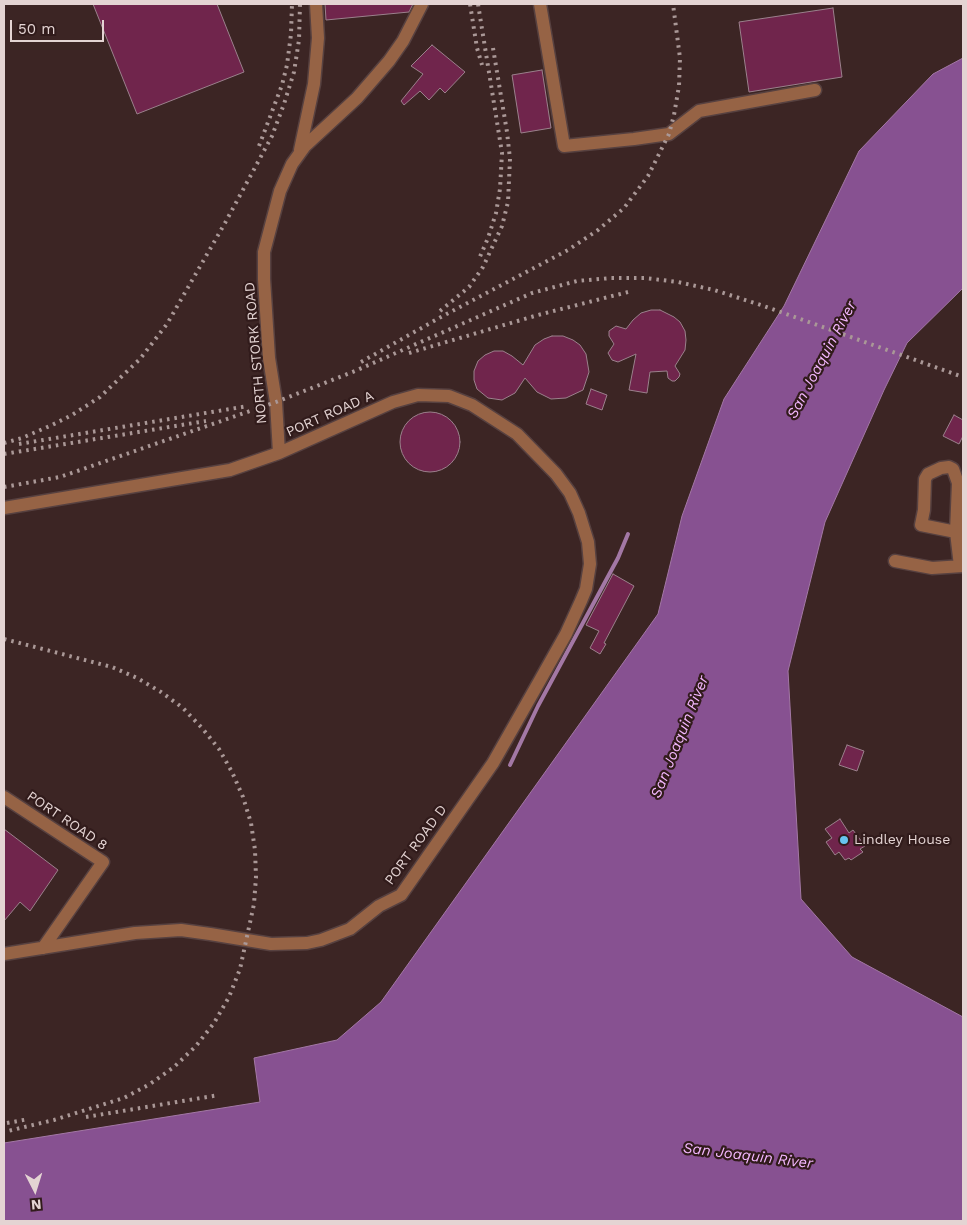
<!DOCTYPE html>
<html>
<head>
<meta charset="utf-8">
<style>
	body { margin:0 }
	#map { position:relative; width:967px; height:1225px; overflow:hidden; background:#3c2524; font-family:"Work Sans",sans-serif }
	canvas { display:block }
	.frame { position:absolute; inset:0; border:5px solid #e4d4d3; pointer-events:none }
	.north { position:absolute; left:10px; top:1165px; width:50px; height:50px; -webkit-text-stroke:4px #311b1b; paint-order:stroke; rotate:175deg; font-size:14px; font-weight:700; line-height:20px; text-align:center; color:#e4d4d3 }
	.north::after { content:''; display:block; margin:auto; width:18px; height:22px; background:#e4d4d3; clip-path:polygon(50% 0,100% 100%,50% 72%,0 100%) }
	.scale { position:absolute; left:10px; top:20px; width:94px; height:22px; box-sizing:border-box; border:2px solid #e4d4d3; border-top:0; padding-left:6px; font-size:15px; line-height:18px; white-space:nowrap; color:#e4d4d3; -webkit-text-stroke:4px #311b1b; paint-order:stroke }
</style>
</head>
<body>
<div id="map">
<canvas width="967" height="1225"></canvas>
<div class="frame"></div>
<div class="north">N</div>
<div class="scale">50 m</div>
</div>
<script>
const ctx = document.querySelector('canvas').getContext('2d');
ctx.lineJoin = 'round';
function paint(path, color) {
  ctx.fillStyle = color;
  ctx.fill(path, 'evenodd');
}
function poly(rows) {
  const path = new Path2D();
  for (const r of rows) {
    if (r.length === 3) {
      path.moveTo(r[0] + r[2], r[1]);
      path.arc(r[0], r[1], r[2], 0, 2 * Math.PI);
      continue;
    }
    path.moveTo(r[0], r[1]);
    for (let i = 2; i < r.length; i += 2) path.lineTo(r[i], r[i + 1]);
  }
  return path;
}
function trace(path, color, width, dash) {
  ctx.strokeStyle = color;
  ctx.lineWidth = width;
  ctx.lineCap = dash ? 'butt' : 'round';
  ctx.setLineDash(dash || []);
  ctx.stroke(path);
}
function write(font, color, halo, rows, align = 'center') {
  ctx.font = font + ' "Work Sans",sans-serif';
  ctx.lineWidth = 4.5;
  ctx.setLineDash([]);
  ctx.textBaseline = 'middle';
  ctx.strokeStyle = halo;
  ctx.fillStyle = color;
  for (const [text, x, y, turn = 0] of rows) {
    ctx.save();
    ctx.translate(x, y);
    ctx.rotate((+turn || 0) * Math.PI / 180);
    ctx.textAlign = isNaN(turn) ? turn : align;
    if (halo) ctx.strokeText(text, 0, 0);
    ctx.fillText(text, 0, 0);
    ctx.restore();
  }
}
const water = poly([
	[963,58,963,288,907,343,884,390,825,522,788,671,801,899,852,957,963,1017,963,1221,4,1221,4,1143,260,1102,254,1058,337,1040,381,1002,658,614,682,516,724,399,784,306,859,151,933,74,963,58]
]);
paint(water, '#875191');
trace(water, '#a378a5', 1);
trace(poly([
	[510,765,538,706,618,558,628,534]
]), '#a378a5', 4);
const building = poly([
	[93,4,217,4,244,72,137,114,93,4],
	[325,4,413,4,409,12,326,20,325,4],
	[833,8,842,77,749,92,739,22,833,8],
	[432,45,465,72,445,93,440,88,429,100,420,91,404,105,401,101,423,74,411,66,432,45],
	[542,70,551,128,521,133,512,75,542,70],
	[660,310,674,317,680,322,685,331,686,340,685,350,675,366,680,374,679,377,675,381,672,381,668,378,667,371,650,372,647,393,629,390,636,354,618,362,612,360,608,353,614,344,609,336,609,331,616,326,626,329,633,320,641,313,651,310,660,310],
	[552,336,563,336,573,340,580,345,586,354,589,372,583,390,566,398,551,399,537,392,525,378,515,393,502,400,488,398,477,389,474,380,474,371,478,361,485,355,494,351,503,351,512,356,523,365,535,345,544,339,552,336],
	[591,389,607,395,602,410,586,404,591,389],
	[430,442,30],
	[954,415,963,420,963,436,959,444,943,436,954,415],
	[613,574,634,586,604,643,606,644,600,654,590,648,599,631,586,625,613,574],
	[847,745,864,751,857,771,839,765,847,745],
	[840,819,849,833,853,830,865,846,860,849,863,852,851,860,849,858,845,860,839,852,835,855,826,842,832,838,825,829,840,819],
	[4,829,58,870,30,911,20,902,4,921,4,829]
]);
paint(building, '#70254c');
trace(building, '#9b818c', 1);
const minor = poly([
	[540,4,564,146,634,139,669,134,699,111,815,90],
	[300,150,314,84,318,38,316,4],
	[279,453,276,402,269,358,264,279,264,252,280,191,292,164,305,146,357,98,389,61,403,41,422,4],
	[4,508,230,470,279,453,393,402,418,395,449,396,472,405,517,434,556,474,570,493,579,513,588,542,590,564,586,589,581,601,566,634,539,682,493,763,401,895,379,906,350,929,321,940,307,943,271,944,210,934,181,930,135,933,4,954],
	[956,532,921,525,924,510,925,479,928,474,941,468,949,467,953,469,958,483,956,532,960,566],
	[895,561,932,568,963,566],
	[4,797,103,862,43,948]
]);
trace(minor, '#574140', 15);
trace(minor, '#966345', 12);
trace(poly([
	[470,4,477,48,482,65],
	[478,4,502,153,500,189,496,213,488,238,479,259],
	[259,146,282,85,287,65,291,34,292,4],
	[440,311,469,287,483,267,502,226,508,202,510,159,507,132,493,48],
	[409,353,538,315,628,292],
	[361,362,441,317,568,250,598,230,624,208,648,176,669,134,674,115,679,86,680,58,673,4],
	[4,443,22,438,52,425,72,415,100,397,140,359,167,324,225,223,272,136,284,104,294,72,299,40,300,4],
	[19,444,248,406],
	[4,454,206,421],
	[4,487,60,477,276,402,355,371,532,293,577,281,611,278,645,278,678,282,714,290,761,305,963,377],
	[4,639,112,667,137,678,161,692,183,708,202,728,219,749,232,772,243,797,251,823,255,850,256,877,254,904,240,969,229,997,214,1023,196,1046,174,1067,150,1084,124,1098,54,1120,8,1131],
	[86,1117,219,1095],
	[7,1123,29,1119]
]), '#aa9897', 4, [2.5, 5]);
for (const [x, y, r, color] of [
	[844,840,5,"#67c4ef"]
]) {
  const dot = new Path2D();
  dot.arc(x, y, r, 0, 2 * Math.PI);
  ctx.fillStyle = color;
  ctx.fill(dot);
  trace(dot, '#311b1b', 2);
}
write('14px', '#e4d4d3', '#311b1b', [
	["NORTH STORK ROAD",256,353,-95],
	["PORT ROAD A",330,414,-24],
	["PORT ROAD 8",67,821,34],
	["PORT ROAD D",416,845,-54]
]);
write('14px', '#e4d4d3', '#311b1b', [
	["Lindley House",854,840]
], 'left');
write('italic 15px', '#f3b7fe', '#311b1b', [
	["San Joaquin River",822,360,-62],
	["San Joaquin River",680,737,-68],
	["San Joaquin River",748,1156,7]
]);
</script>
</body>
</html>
